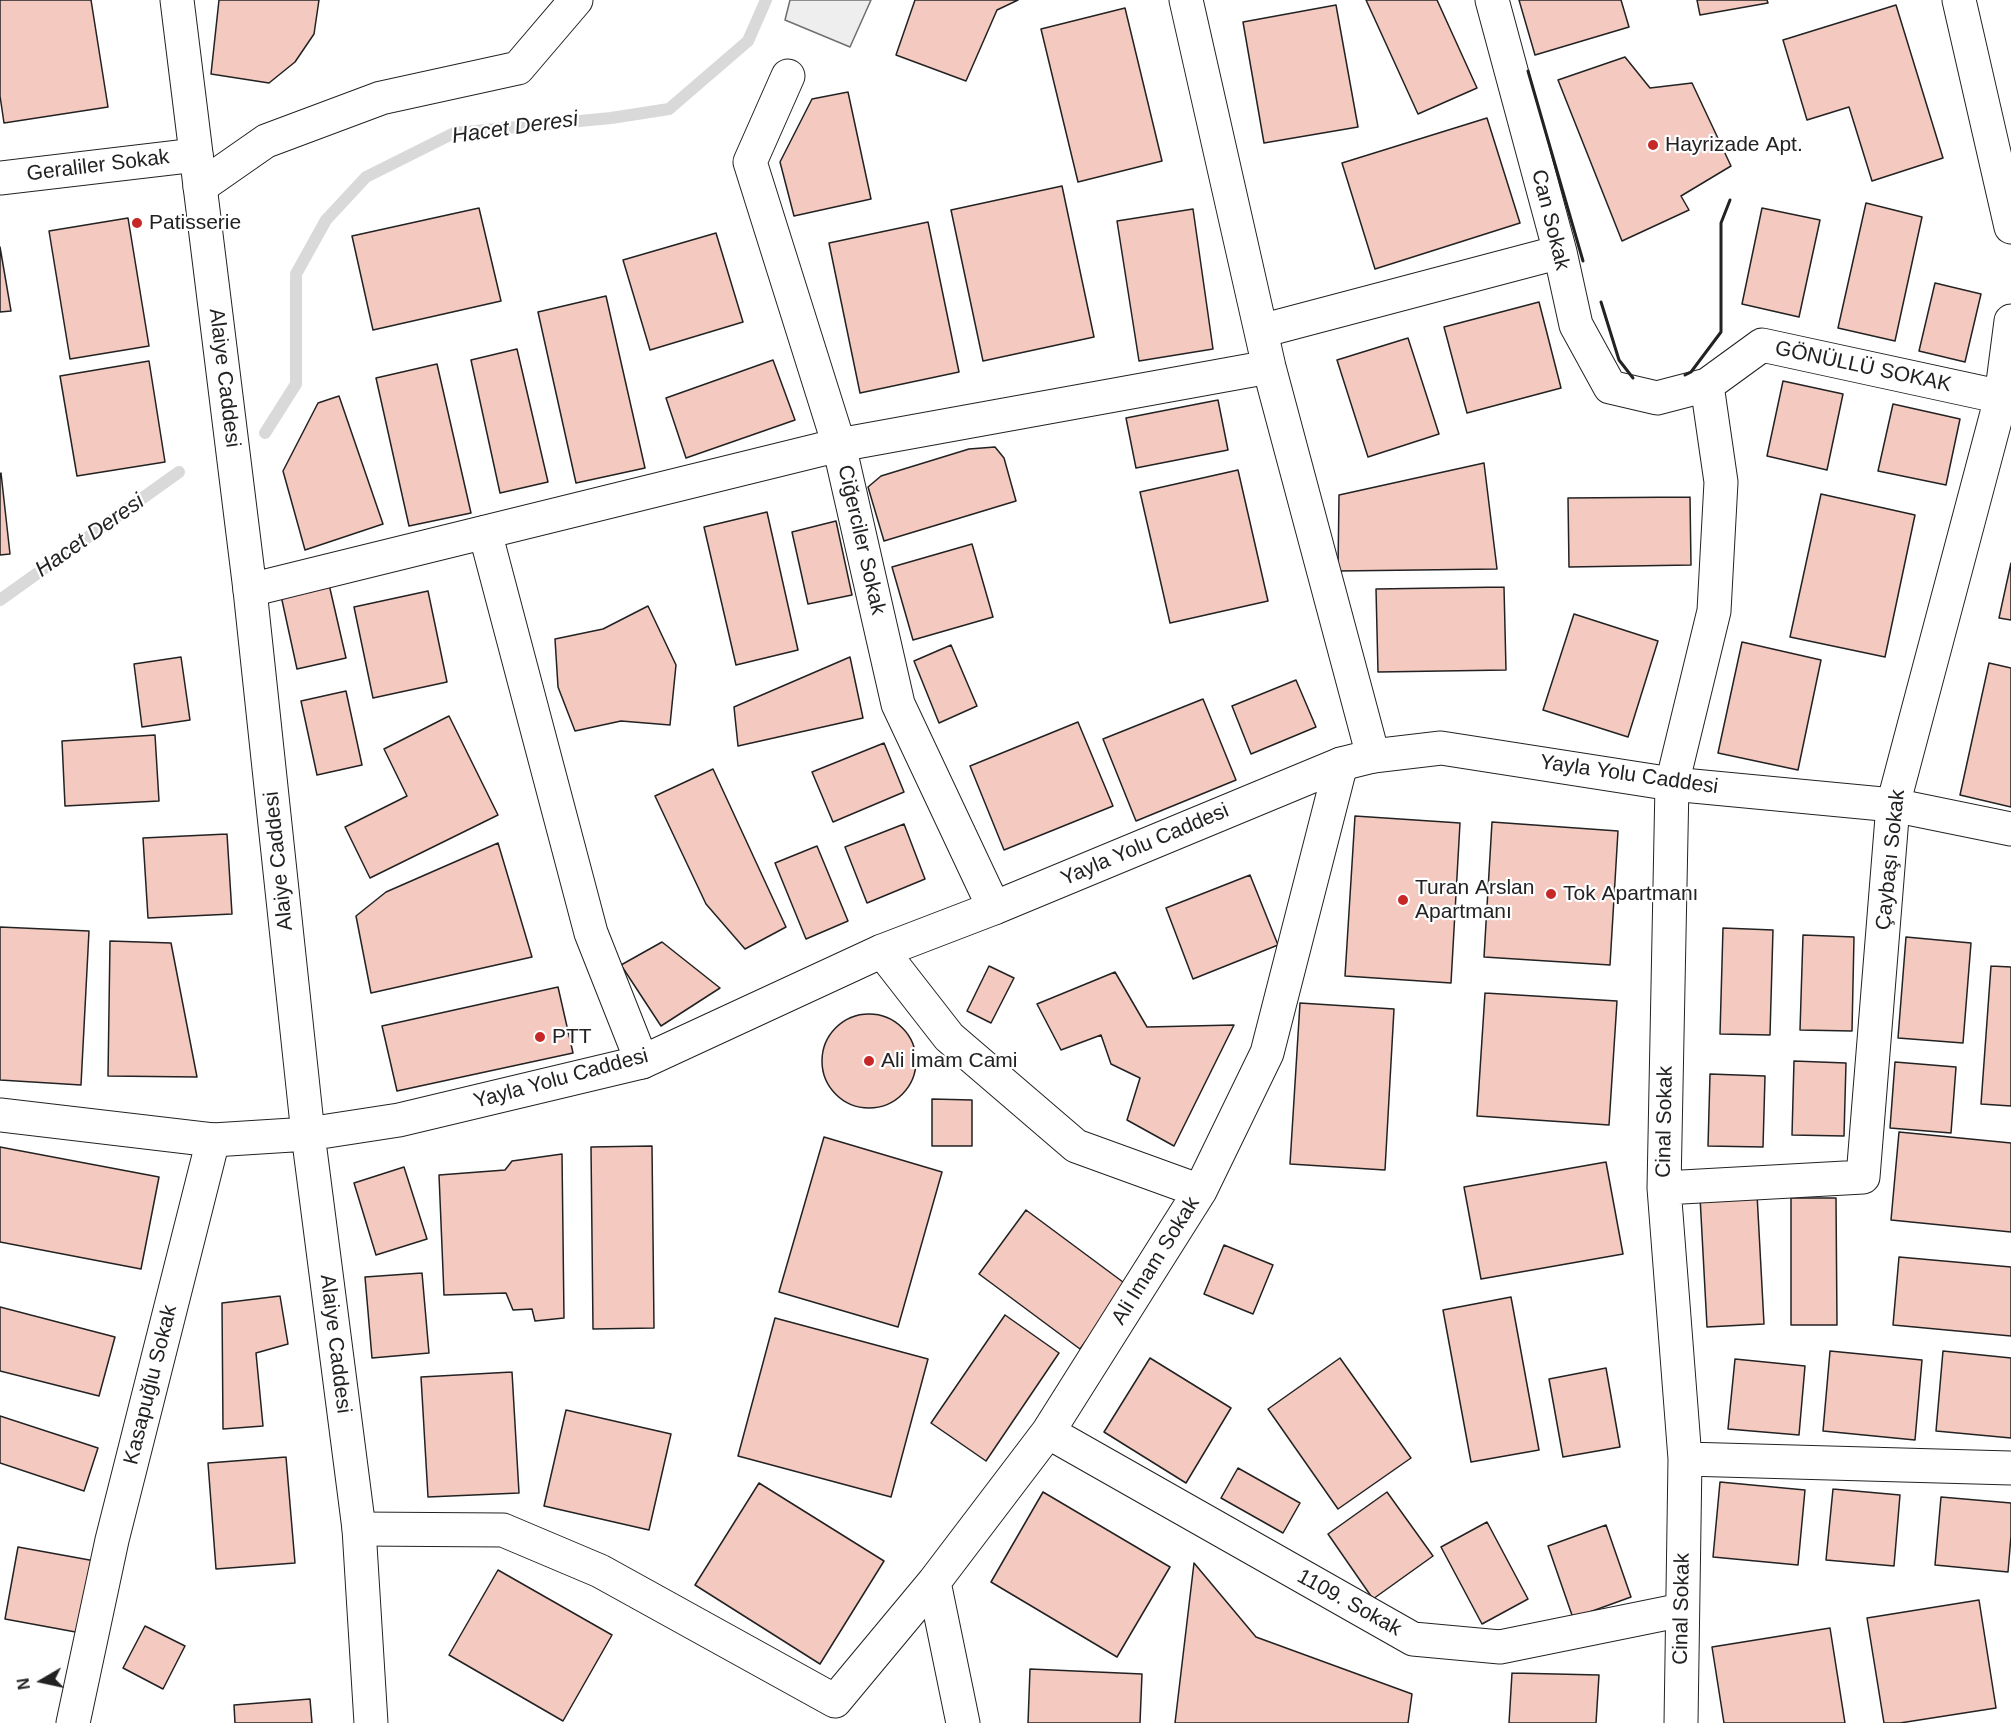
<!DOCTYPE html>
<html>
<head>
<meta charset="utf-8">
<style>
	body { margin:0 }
	#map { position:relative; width:2011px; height:1723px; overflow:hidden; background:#fff; font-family:Helvetica,sans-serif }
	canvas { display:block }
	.north { position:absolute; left:12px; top:1651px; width:60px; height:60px; -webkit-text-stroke:4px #fff; paint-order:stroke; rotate:261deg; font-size:16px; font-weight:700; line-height:24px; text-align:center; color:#222 }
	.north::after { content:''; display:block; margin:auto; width:21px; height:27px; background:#222; clip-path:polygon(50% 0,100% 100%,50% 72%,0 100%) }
</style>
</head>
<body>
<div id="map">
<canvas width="2011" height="1723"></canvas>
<div class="north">N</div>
</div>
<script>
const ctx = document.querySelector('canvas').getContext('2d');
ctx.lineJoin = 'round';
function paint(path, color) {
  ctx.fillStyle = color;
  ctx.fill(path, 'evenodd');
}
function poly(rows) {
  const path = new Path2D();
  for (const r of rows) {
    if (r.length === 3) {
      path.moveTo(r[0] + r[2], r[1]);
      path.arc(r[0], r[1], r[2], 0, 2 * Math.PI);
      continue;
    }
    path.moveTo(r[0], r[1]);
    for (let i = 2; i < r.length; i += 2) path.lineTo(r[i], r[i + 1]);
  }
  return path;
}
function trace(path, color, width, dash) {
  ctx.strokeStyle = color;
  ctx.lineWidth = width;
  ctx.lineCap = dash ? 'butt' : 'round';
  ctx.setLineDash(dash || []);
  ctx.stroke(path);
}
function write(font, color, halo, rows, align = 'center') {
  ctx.font = font + ' Helvetica,sans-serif';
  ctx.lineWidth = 4.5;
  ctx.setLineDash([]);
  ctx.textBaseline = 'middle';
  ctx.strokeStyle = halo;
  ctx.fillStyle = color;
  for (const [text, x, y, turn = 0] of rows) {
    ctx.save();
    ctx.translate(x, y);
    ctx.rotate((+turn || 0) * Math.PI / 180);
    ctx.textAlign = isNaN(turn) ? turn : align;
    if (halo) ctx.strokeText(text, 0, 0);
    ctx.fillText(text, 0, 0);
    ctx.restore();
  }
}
const green = poly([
	[790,0,871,0,850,47,785,20,790,0]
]);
paint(green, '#eee');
trace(green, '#6f6f6f', 1.5);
trace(poly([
	[265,433,296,384,296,274,326,220,366,177,454,133,611,118,669,109,748,41,766,0],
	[0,600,179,472]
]), '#d9d9d9', 12);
const building = poly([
	[0,0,91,0,108,107,4,123,0,96,0,0],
	[219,0,319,0,314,34,295,62,269,83,211,74,219,0],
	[915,0,1018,0,997,10,966,81,896,55,915,0],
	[1366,0,1437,0,1477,88,1418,114,1366,0],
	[1519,0,1621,0,1629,27,1535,55,1519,0],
	[1697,0,1767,0,1768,3,1700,15,1697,0],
	[1336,5,1358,127,1264,143,1243,22,1336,5],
	[1896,5,1943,158,1872,181,1849,107,1807,120,1783,40,1896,5],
	[1125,8,1162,161,1078,182,1041,29,1125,8],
	[1625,57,1650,88,1692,83,1731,166,1681,196,1689,210,1622,241,1558,80,1625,57],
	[848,92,871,199,794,216,780,162,812,99,848,92],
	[1487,118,1520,223,1375,269,1342,163,1487,118],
	[1062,186,1094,337,983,361,951,210,1062,186],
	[1866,203,1922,217,1895,341,1838,328,1866,203],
	[479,208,501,301,373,330,352,236,479,208],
	[1762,208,1820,220,1799,317,1742,304,1762,208],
	[1193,209,1213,349,1139,361,1117,221,1193,209],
	[128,218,149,346,70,359,49,231,128,218],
	[928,222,959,372,860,393,829,243,928,222],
	[716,233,743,322,650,350,623,260,716,233],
	[0,247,11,311,0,312,0,247],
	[1935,283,1981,294,1965,362,1919,351,1935,283],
	[606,296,645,468,576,483,538,312,606,296],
	[1539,302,1561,388,1467,413,1444,327,1539,302],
	[1408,338,1439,434,1368,457,1337,360,1408,338],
	[517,349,548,482,500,493,471,360,517,349],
	[773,360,795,420,686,458,666,398,773,360],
	[149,361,165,462,77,476,60,376,149,361],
	[437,364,471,513,409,526,376,378,437,364],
	[1783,381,1843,394,1827,470,1767,456,1783,381],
	[339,396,383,524,305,550,283,471,318,403,339,396],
	[1218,400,1228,450,1136,468,1126,418,1218,400],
	[1893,404,1960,419,1946,485,1878,471,1893,404],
	[995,447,1004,458,1016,501,884,541,868,487,881,476,969,449,995,447],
	[1484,463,1497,569,1338,571,1339,495,1484,463],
	[1238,470,1268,601,1170,623,1140,492,1238,470],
	[1,473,10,554,0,555,0,474,1,473],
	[1821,494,1915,515,1885,657,1790,637,1821,494],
	[1690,497,1691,565,1569,567,1568,498,1690,497],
	[767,512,798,650,736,665,704,527,767,512],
	[836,521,852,595,808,604,792,532,836,521],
	[972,544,993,617,913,640,892,567,972,544],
	[2011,563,2011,620,1999,618,2011,563],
	[328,580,346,658,297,669,280,591,328,580],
	[1504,587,1506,670,1378,672,1376,589,1504,587],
	[428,591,447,682,373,698,354,607,428,591],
	[648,606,676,665,670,725,621,721,575,731,558,687,555,639,603,629,648,606],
	[1574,614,1658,641,1628,737,1543,710,1574,614],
	[1742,642,1821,660,1798,770,1718,753,1742,642],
	[951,645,977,706,939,723,914,661,951,645],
	[181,657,190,720,142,727,134,664,181,657],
	[850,657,863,718,738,746,734,707,850,657],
	[1989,663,2011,668,2011,807,1960,795,1989,663],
	[1296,680,1316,727,1251,754,1232,706,1296,680],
	[346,691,362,765,317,775,301,701,346,691],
	[1203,699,1236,780,1136,821,1103,739,1203,699],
	[449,716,498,815,370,878,345,827,407,796,384,749,449,716],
	[1078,722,1113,806,1004,850,970,766,1078,722],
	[155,735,159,801,65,806,62,741,155,735],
	[884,743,904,792,833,822,812,772,884,743],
	[713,769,786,927,745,949,706,904,655,796,713,769],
	[1355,816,1460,823,1451,983,1345,976,1355,816],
	[1492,822,1618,831,1610,965,1484,957,1492,822],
	[904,824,925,879,867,903,845,847,904,824],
	[227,834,232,914,148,918,143,838,227,834],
	[498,843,532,957,371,993,356,916,386,892,498,843],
	[817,846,848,921,806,939,775,863,817,846],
	[1250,875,1278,945,1193,979,1166,908,1250,875],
	[0,927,89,931,81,1085,0,1080,0,927],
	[1723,928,1773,930,1770,1035,1720,1034,1723,928],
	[1803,935,1854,937,1852,1031,1800,1030,1803,935],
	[1906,937,1971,943,1963,1043,1898,1038,1906,937],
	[110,941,171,943,197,1077,108,1076,110,941],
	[662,942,720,988,661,1026,621,965,662,942],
	[989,966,1014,978,991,1023,967,1011,989,966],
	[1991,966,2011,967,2011,1106,1981,1104,1991,966],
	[1115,972,1147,1027,1234,1025,1174,1146,1127,1120,1140,1078,1111,1064,1101,1035,1061,1050,1037,1004,1115,972],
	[558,987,573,1053,397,1091,382,1026,558,987],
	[1485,993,1617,1001,1609,1125,1477,1116,1485,993],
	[1300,1003,1394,1009,1385,1170,1290,1164,1300,1003],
	[869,1061,47],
	[1794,1061,1846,1063,1844,1136,1792,1135,1794,1061],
	[1895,1062,1956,1067,1951,1133,1890,1128,1895,1062],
	[1710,1074,1765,1076,1763,1147,1708,1146,1710,1074],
	[932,1099,972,1100,972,1146,932,1146,932,1099],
	[1899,1132,2011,1143,2011,1232,1891,1220,1899,1132],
	[824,1137,942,1172,898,1327,779,1292,824,1137],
	[652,1146,654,1328,593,1329,591,1147,652,1146],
	[0,1147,159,1177,141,1269,0,1242,0,1147],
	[562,1154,564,1318,535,1321,532,1309,513,1310,506,1293,444,1295,439,1175,505,1170,512,1161,562,1154],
	[1606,1162,1623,1254,1481,1279,1464,1187,1606,1162],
	[404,1167,427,1239,376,1255,354,1183,404,1167],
	[1757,1194,1764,1324,1707,1327,1700,1197,1757,1194],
	[1791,1198,1836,1198,1837,1325,1791,1325,1791,1198],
	[1026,1210,1127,1285,1080,1349,979,1274,1026,1210],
	[1224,1245,1273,1265,1253,1314,1204,1294,1224,1245],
	[1899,1257,2011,1267,2011,1336,1893,1325,1899,1257],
	[422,1273,429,1353,372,1358,365,1277,422,1273],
	[280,1296,288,1344,256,1353,263,1426,223,1429,222,1303,280,1296],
	[1511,1297,1539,1450,1471,1462,1443,1310,1511,1297],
	[0,1307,115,1337,99,1396,0,1371,0,1307],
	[1005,1315,1059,1353,986,1461,931,1423,1005,1315],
	[775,1318,928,1359,891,1497,738,1456,775,1318],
	[1830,1351,1922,1360,1915,1440,1823,1431,1830,1351],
	[1943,1351,2011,1358,2011,1438,1936,1431,1943,1351],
	[1150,1358,1231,1408,1186,1483,1104,1432,1150,1358],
	[1340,1358,1411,1458,1338,1509,1268,1409,1340,1358],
	[1735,1359,1805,1366,1799,1435,1728,1429,1735,1359],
	[1606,1368,1620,1447,1563,1457,1549,1379,1606,1368],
	[512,1372,519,1493,428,1497,421,1377,512,1372],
	[566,1410,671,1434,649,1530,544,1506,566,1410],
	[0,1416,98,1448,84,1491,0,1463,0,1416],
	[286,1457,295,1563,216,1569,208,1463,286,1457],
	[1238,1468,1300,1503,1283,1533,1221,1498,1238,1468],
	[1720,1482,1805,1490,1798,1565,1713,1557,1720,1482],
	[759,1483,884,1561,820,1664,695,1585,759,1483],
	[1833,1489,1900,1495,1894,1566,1826,1560,1833,1489],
	[1043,1492,1170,1567,1117,1657,991,1582,1043,1492],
	[1387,1492,1433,1556,1373,1599,1328,1534,1387,1492],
	[1941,1497,2011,1503,2011,1536,2008,1572,1935,1565,1941,1497],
	[1487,1522,1528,1599,1482,1624,1441,1547,1487,1522],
	[1606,1525,1631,1597,1573,1618,1548,1546,1606,1525],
	[18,1547,95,1561,81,1633,5,1619,18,1547],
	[1194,1563,1256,1637,1412,1694,1408,1723,1175,1723,1194,1563],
	[498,1570,612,1635,563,1721,449,1655,498,1570],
	[1979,1600,1996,1708,1900,1723,1884,1723,1867,1618,1979,1600],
	[145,1626,185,1646,163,1689,123,1668,145,1626],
	[1830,1628,1845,1723,1724,1723,1712,1647,1830,1628],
	[1030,1669,1142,1674,1140,1723,1028,1723,1030,1669],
	[1512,1673,1599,1675,1596,1723,1509,1723,1512,1673],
	[310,1699,312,1723,235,1723,234,1705,310,1699]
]);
paint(building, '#f3c9c0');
trace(building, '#222', 1.5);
const street = poly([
	[1186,0,1269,367,1373,756],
	[1492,0,1560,252,1576,325,1610,387,1657,398,1707,385,1762,345,2011,399],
	[1959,0,2011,227],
	[788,76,750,162,839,445,898,704,994,908],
	[0,178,196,155],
	[200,187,266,141,381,98,518,68,576,0],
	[1261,331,1560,252],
	[485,532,591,933,642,1062],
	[250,590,839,445,1269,367],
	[882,951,949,1037,1076,1146,1200,1191],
	[0,1115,213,1140],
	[1664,1188,1863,1177,1893,805,2001,398,2011,321],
	[1048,1432,1413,1639,1500,1647,1682,1610],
	[1685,1459,2011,1468],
	[359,1529,503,1530,600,1571,835,1701,934,1582],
	[963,1723,934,1582,1048,1432,1200,1191,1267,1053,1341,764],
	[1681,1723,1685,1459,1664,1188,1672,784,1714,611,1721,482,1707,385]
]);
const secondary = poly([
	[177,0,250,590,308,1134,359,1529,371,1723],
	[73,1723,112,1540,213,1140,308,1134,399,1120,642,1062,882,951,994,908,1341,764,1373,756,1441,748,1672,784,1893,805,2011,829]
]);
trace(street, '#222', 35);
trace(secondary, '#222', 35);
trace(street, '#fff', 33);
trace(secondary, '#fff', 33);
trace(poly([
	[1528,71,1583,261],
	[1601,302,1619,360,1633,378],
	[1685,375,1691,372,1721,332,1721,223,1730,200]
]), '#222', 3);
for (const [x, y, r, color] of [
	[1653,145,6,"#c62828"],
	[137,223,6,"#c62828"],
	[1551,894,6,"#c62828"],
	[1403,900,6,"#c62828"],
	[540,1037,6,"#c62828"],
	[869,1061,6,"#c62828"]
]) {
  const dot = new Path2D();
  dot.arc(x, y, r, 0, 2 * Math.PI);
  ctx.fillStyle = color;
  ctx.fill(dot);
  trace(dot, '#fff', 2);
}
write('21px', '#222', '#fff', [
	["Hayrizade Apt.",1665,145],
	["Patisserie",149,223],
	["Turan Arslan",1415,888],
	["Apartmanı",1415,912],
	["Tok Apartmanı",1563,894],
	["PTT",552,1037],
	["Ali İmam Cami",881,1061]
], 'left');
write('21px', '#222', '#fff', [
	["Geraliler Sokak",98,166,-7],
	["Can Sokak",1550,220,76],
	["GÖNÜLLÜ SOKAK",1863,367,12],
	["Alaiye Caddesi",224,378,83],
	["Ciğerciler Sokak",861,540,77],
	["Yayla Yolu Caddesi",1629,775,8],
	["Yayla Yolu Caddesi",1145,845,-23],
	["Çaybaşı Sokak",1891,860,-84],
	["Alaiye Caddesi",279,861,-96],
	["Yayla Yolu Caddesi",561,1079,-15],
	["Cinal Sokak",1665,1122,-89],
	["Ali Imam Sokak",1156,1261,-58],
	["Alaiye Caddesi",335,1344,83],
	["Kasapuğlu Sokak",151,1385,-76],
	["1109. Sokak",1349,1603,29],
	["Cinal Sokak",1682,1609,-89]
]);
write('italic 22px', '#222', '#fff', [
	["Hacet Deresi",515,128,-8],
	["Hacet Deresi",90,536,-35]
]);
</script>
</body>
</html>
